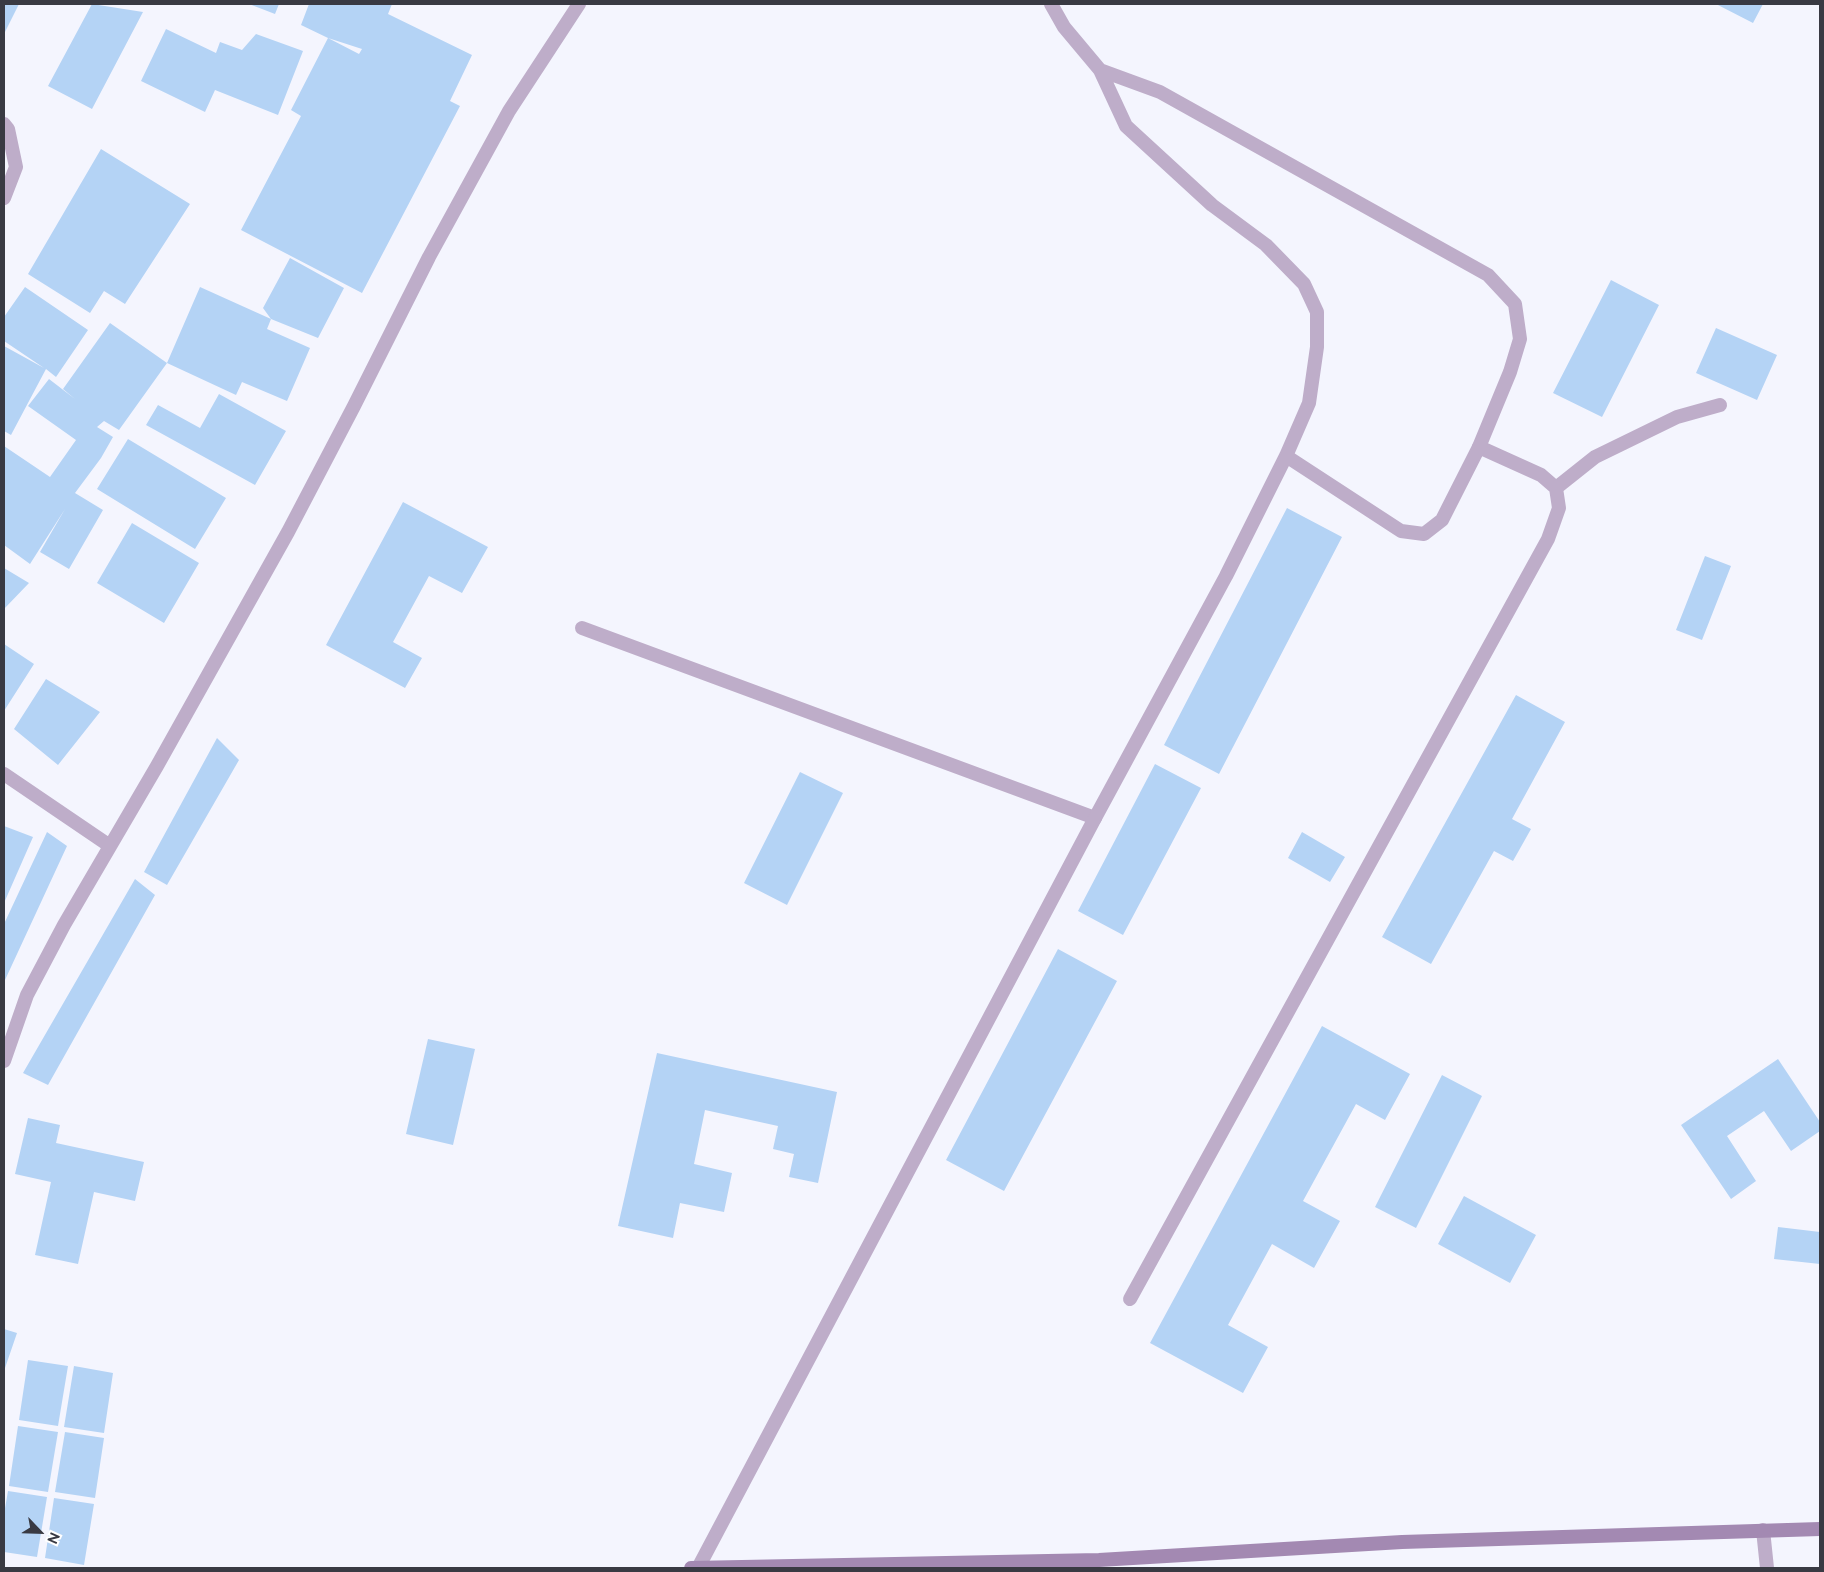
<!DOCTYPE html>
<html>
<head>
<meta charset="utf-8">
<style>
	body { margin:0 }
	#map { position:relative; width:1824px; height:1572px; overflow:hidden; background:#f4f5fe; font-family:Raleway,sans-serif }
	canvas { display:block }
	.frame { position:absolute; inset:0; border:5px solid #393a43; pointer-events:none }
	.north { position:absolute; left:15px; top:1507px; width:50px; height:50px; -webkit-text-stroke:4px #fff; paint-order:stroke; rotate:114deg; font-size:14px; font-weight:700; line-height:20px; text-align:center; color:#393a43 }
	.north::after { content:''; display:block; margin:auto; width:18px; height:22px; background:#393a43; clip-path:polygon(50% 0,100% 100%,50% 72%,0 100%) }
</style>
</head>
<body>
<div id="map">
<canvas width="1824" height="1572"></canvas>
<div class="frame"></div>
<div class="north">N</div>
</div>
<script>
const ctx = document.querySelector('canvas').getContext('2d');
ctx.lineJoin = 'round';
function paint(path, color) {
  ctx.fillStyle = color;
  ctx.fill(path, 'evenodd');
}
function poly(rows) {
  const path = new Path2D();
  for (const r of rows) {
    path.moveTo(r[0], r[1]);
    for (let i = 2; i < r.length; i += 2) path.lineTo(r[i], r[i + 1]);
  }
  return path;
}
function trace(path, color, width, dash) {
  ctx.strokeStyle = color;
  ctx.lineWidth = width;
  ctx.lineCap = dash ? 'butt' : 'round';
  ctx.setLineDash(dash || []);
  ctx.stroke(path);
}
paint(poly([
	[4,4,19,4,4,34],
	[92,4,143,12,92,109,48,86],
	[249,4,279,4,275,14],
	[309,4,392,4,388,14,472,55,450,101,460,106,362,293,241,230,301,116,291,110,328,38,359,54,362,49,328,38,301,25],
	[1716,4,1763,4,1753,23],
	[166,29,216,53,220,42,242,50,256,34,303,51,278,115,215,90,205,112,141,81],
	[101,149,190,204,125,304,104,291,90,313,28,274],
	[290,258,344,288,318,338,271,319,263,308],
	[1611,280,1659,305,1602,417,1553,393],
	[25,287,88,330,56,377,46,369,11,435,4,431,4,346,44,368,4,341,4,317],
	[200,287,271,319,267,329,310,348,287,401,242,382,236,395,167,363],
	[110,323,167,363,119,430,104,421,97,427,113,437,101,458,75,493,103,510,69,569,40,552,65,509,30,564,4,545,4,446,50,477,76,440,28,406,49,379,75,399,63,389],
	[1716,328,1777,355,1757,400,1696,373],
	[219,394,286,431,255,485,146,425,158,405,200,428],
	[128,439,226,498,195,549,97,489],
	[403,502,488,547,462,593,429,576,393,642,422,658,405,688,326,645],
	[1287,508,1342,537,1219,774,1164,745],
	[132,523,199,563,164,623,97,583],
	[1705,556,1731,566,1702,640,1676,630],
	[4,568,29,583,4,609],
	[4,644,34,664,4,711],
	[46,679,100,712,58,765,14,729],
	[1516,695,1565,722,1512,819,1531,829,1513,861,1494,851,1431,964,1382,937],
	[217,738,239,760,167,885,144,872],
	[1155,764,1201,788,1123,935,1078,911],
	[800,772,843,793,787,905,744,883],
	[4,826,33,837,4,903],
	[47,832,67,846,5,980,4,978,4,924],
	[1302,832,1345,857,1330,882,1288,858],
	[135,879,155,895,48,1085,23,1073],
	[1058,949,1117,981,1004,1191,946,1160],
	[1322,1026,1410,1074,1385,1120,1356,1104,1303,1201,1340,1221,1314,1268,1272,1244,1228,1325,1268,1347,1243,1393,1150,1343],
	[428,1039,475,1049,453,1145,406,1134],
	[657,1053,837,1092,818,1183,789,1177,794,1154,773,1149,778,1126,705,1110,694,1164,732,1173,724,1212,680,1203,673,1238,618,1226],
	[1778,1059,1820,1122,1820,1131,1791,1151,1764,1111,1727,1136,1756,1181,1731,1199,1681,1125],
	[1442,1075,1482,1096,1416,1228,1375,1207],
	[28,1118,60,1125,56,1143,144,1162,135,1201,94,1192,78,1264,35,1255,51,1182,15,1174],
	[1464,1196,1536,1235,1510,1283,1438,1244],
	[1778,1227,1820,1232,1820,1264,1774,1259],
	[4,1329,17,1333,4,1371],
	[28,1360,68,1366,58,1426,19,1420],
	[74,1366,113,1373,104,1433,64,1427],
	[18,1426,58,1432,48,1492,9,1486],
	[65,1432,104,1438,95,1498,55,1492],
	[8,1491,47,1497,37,1557,4,1552,4,1514],
	[54,1498,94,1504,84,1565,45,1558]
]), '#b4d3f5');
trace(poly([
	[1556,488,1595,457,1677,417,1720,405],
	[582,628,1095,818],
	[1130,1299,1548,539,1559,508,1556,488,1541,475,1479,447]
]), '#beadc9', 14);
trace(poly([
	[1051,4,1064,27,1100,70,1160,92,1488,275,1515,304,1520,339,1510,372,1479,447,1442,520,1424,534,1401,531,1286,456],
	[4,124,8,129,16,167,4,198],
	[4,774,110,846],
	[4,1061,27,995,64,925,157,766,288,532,354,406,429,257,509,111,579,4],
	[1763,1530,1767,1568],
	[698,1568,1095,818,1226,576,1286,456,1309,403,1317,347,1317,312,1304,284,1266,245,1212,205,1126,126,1100,70]
]), '#beadc9', 14);
trace(poly([
	[691,1568,1099,1560,1402,1542,1820,1529]
]), '#a389b2', 14);
</script>
</body>
</html>
